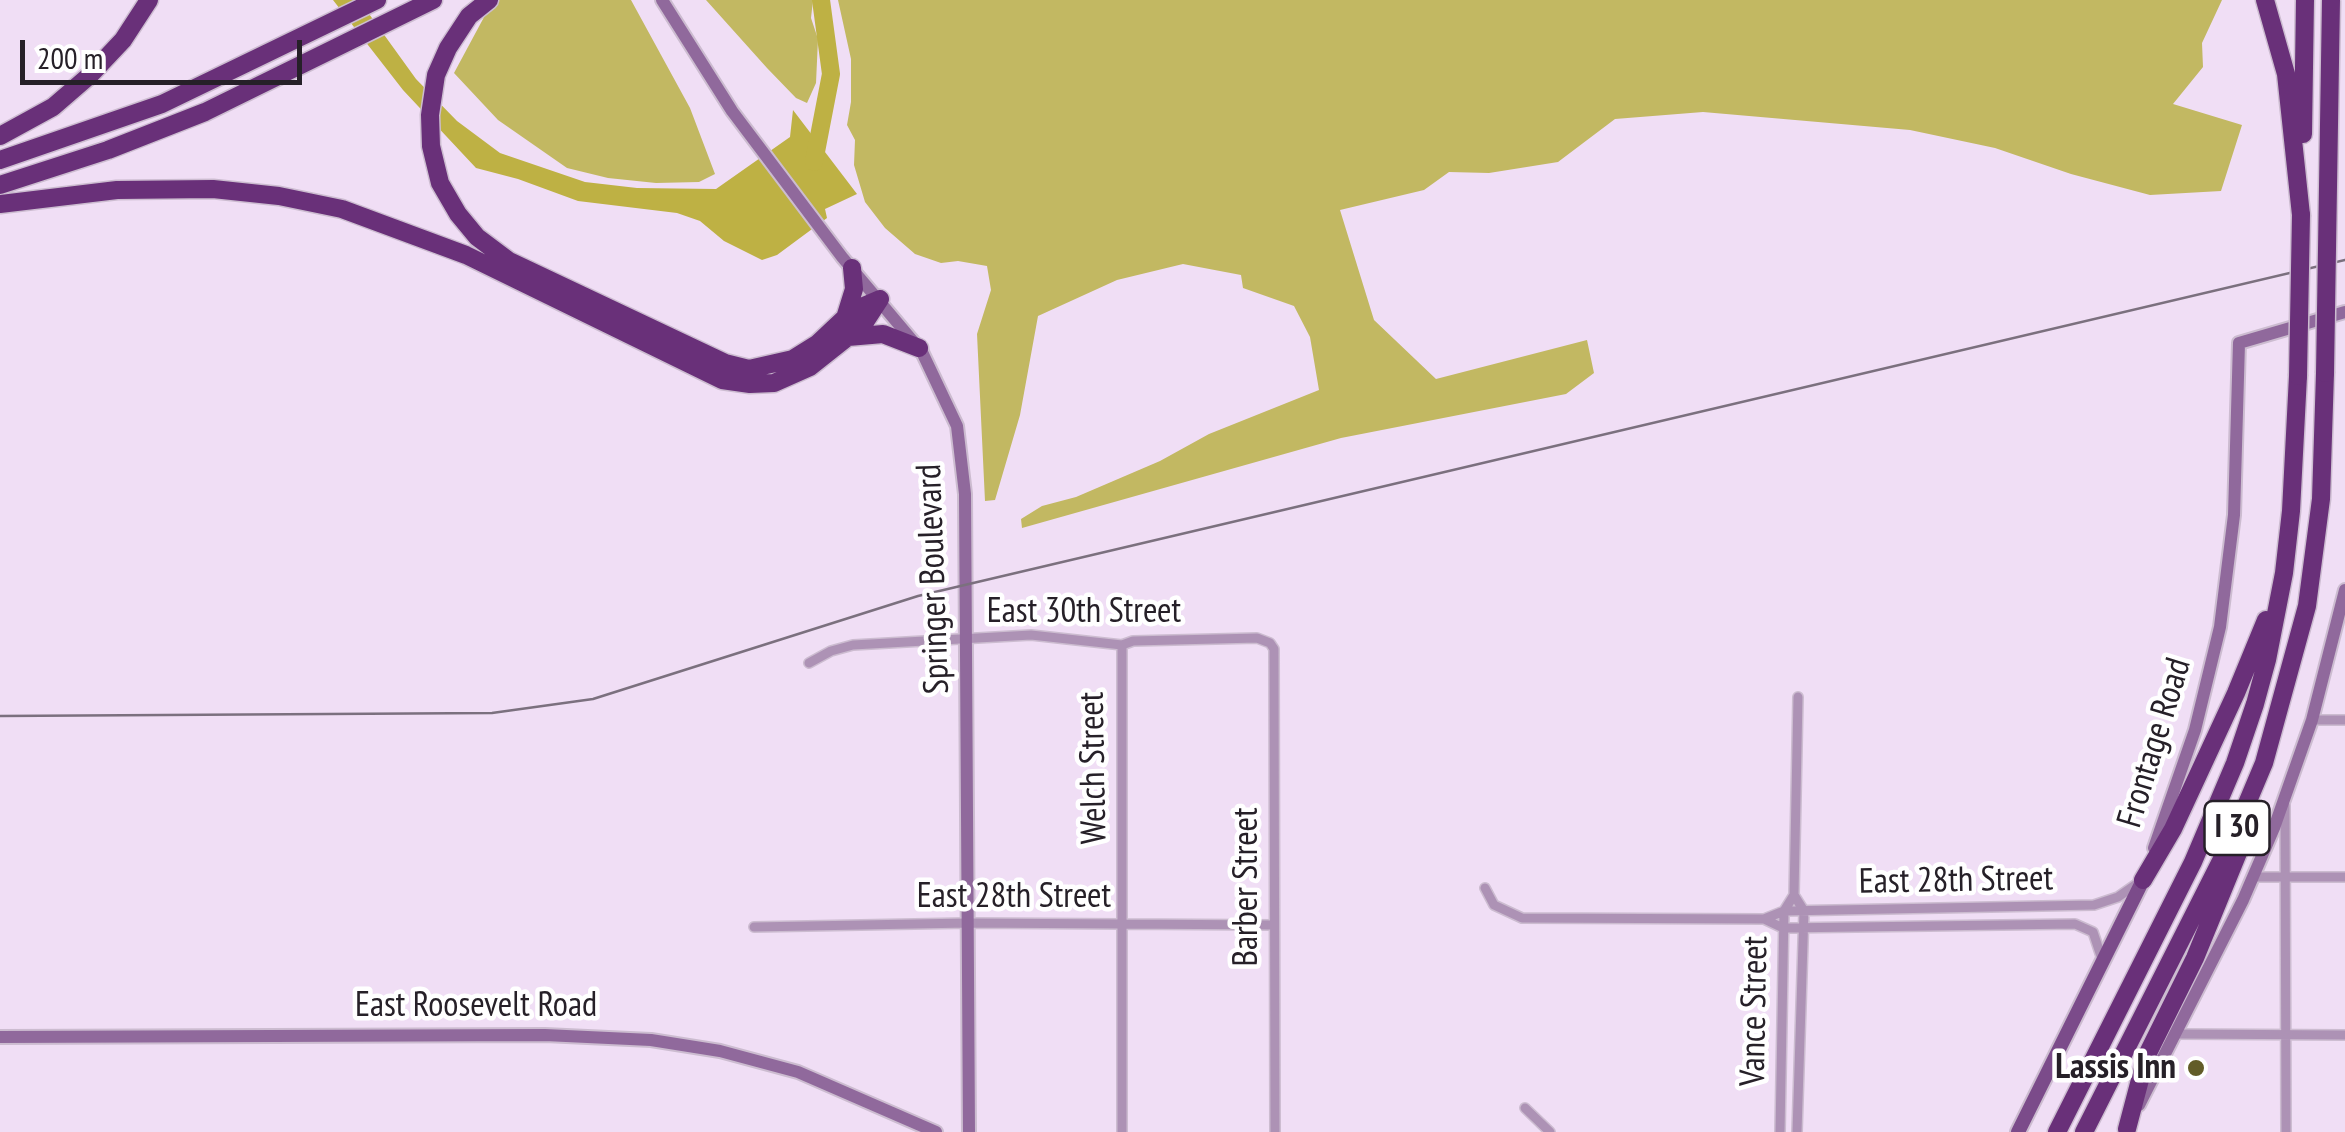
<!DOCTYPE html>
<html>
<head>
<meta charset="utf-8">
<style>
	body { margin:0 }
	#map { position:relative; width:2345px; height:1132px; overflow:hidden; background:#f0def5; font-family:"PT Sans Narrow",sans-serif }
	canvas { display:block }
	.scale { position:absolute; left:20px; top:40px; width:282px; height:45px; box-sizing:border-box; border:5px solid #262028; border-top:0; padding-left:12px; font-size:30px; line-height:35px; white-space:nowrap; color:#262028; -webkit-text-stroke:8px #fff; paint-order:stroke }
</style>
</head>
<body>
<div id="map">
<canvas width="2345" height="1132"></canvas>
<div class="scale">200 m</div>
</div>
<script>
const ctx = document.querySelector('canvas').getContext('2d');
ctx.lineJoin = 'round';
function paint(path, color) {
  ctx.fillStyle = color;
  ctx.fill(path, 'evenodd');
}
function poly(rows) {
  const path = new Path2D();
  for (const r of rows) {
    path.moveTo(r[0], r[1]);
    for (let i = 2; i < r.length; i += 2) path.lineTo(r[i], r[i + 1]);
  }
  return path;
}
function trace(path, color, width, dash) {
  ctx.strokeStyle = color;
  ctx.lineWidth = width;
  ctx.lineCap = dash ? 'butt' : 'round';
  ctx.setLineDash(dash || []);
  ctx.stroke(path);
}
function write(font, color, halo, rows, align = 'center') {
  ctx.font = font + ' "PT Sans Narrow",sans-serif';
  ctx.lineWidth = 9;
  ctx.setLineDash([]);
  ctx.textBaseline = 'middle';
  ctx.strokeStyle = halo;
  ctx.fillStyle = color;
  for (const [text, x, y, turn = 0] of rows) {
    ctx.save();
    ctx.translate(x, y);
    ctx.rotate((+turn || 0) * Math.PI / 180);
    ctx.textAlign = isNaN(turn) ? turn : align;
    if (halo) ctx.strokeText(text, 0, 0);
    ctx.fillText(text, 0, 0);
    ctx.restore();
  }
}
paint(poly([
	[499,0,631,0,690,108,715,174,699,182,656,183,608,178,567,168,498,120,454,73,490,6],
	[706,0,813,0,811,18,818,39,816,83,807,103,796,98,767,68],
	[838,0,2222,0,2202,43,2203,67,2173,104,2242,125,2221,191,2150,195,2071,174,1995,148,1910,130,1703,112,1615,119,1558,162,1489,173,1449,172,1424,190,1340,210,1374,320,1436,379,1587,340,1594,373,1566,394,1341,438,1022,528,1021,519,1042,506,1076,497,1160,461,1209,434,1319,390,1310,337,1294,306,1243,288,1241,275,1183,264,1117,280,1038,316,1020,415,995,500,985,501,977,334,991,290,987,266,958,261,941,263,915,254,885,228,865,202,854,165,855,140,847,125,851,102,851,59]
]), '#c2b862');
paint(poly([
	[333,0,359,0,416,79,457,121,500,153,585,182,637,188,716,189,790,137,793,110,857,194,825,209,827,218,777,255,762,260,724,241,700,221,677,213,578,201,518,179,476,168,403,90]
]), '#beb144');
trace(poly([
	[814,162,831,74,821,0]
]), '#beb144', 18);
const street = poly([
	[809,663,831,651,853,645,1031,635,1122,645,1133,641,1257,638,1270,643,1274,649,1275,1132],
	[2312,720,2345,720],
	[2285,805,2286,1132],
	[2254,877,2345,877],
	[1485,888,1494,905,1522,918,1764,919,1784,911,2094,905,2118,897,2141,881],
	[1764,919,1783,928,2075,924,2093,932,2102,959],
	[754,927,968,923,1274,925],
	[2176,1034,2345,1035],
	[1525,1108,1550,1132],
	[1122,1132,1122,645],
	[1780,1132,1784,911,1794,895],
	[1797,1132,1804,911,1794,895,1798,697]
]);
const secondary = poly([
	[662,0,732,111,842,257,922,352,957,426,965,494,969,1132],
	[2154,848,2195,730,2220,627,2234,515,2239,343,2345,312],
	[0,1037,545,1035,651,1040,720,1051,798,1072,936,1132],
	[2139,1105,2243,900,2274,828,2312,720,2345,590]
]);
const primary = poly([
	[2018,1132,2143,880]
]);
const highway = poly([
	[489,0,469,16,448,48,436,75,430,115,431,146,440,183,458,214,477,237,509,261,725,363,749,369,793,359,817,344,852,311,880,299],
	[2265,0,2286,74,2301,215],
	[2303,134,2305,0],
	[0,136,53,107,90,75,123,40,149,0],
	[0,160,162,104,377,0],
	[0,185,108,150,205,112,433,0],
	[0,204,117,190,213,189,279,196,342,209,466,255,722,380,750,384,774,383,810,367,863,325,880,299],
	[845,318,854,289,852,268],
	[848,337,883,334,919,348],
	[2143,880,2173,829,2236,693,2266,620],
	[2127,1129,2146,1057,2195,958,2242,843],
	[2057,1132,2193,862,2235,763,2255,704,2267,660,2284,573,2291,511,2298,376],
	[2084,1132,2232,839,2264,763,2307,606,2321,499,2325,373]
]);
trace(street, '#ccbcd0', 12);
trace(secondary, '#ccbcd0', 16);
trace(primary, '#ccbcd0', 18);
trace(highway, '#ccbcd0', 21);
trace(street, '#ad92b5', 9);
trace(secondary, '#90699c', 12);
trace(primary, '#7b4b8a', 14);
trace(highway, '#693079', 18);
trace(poly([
	[0,716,492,713,593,699,918,596,2345,260]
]), '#7b707e', 2.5);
const highwayBridge = poly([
	[2325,373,2331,0],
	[2298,376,2301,215]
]);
trace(highwayBridge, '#ccbcd0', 21, []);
trace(highwayBridge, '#693079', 18);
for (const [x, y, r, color] of [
	[2196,1068,10,"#625c28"]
]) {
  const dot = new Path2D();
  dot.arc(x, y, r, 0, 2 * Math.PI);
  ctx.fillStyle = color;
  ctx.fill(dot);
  trace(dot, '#fff', 4);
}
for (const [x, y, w] of [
	[2237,828,65]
]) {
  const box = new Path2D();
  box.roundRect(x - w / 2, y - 27, w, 54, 8);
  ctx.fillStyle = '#fff';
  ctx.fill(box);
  trace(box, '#262028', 2.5);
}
write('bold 32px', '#262028', null, [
	["I 30",2237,828]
]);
write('35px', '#262028', '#fff', [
	["Springer Boulevard",934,579,-92],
	["East 30th Street",1084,612],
	["Frontage Road",2155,743,-73],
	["Welch Street",1094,768,-91],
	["East 28th Street",1956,881,-1],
	["Barber Street",1247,887,-90],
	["East 28th Street",1014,897],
	["East Roosevelt Road",476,1006],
	["Vance Street",1755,1011,-89]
]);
write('bold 35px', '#262028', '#fff', [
	["Lassis Inn",2176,1068]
], 'right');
</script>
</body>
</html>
